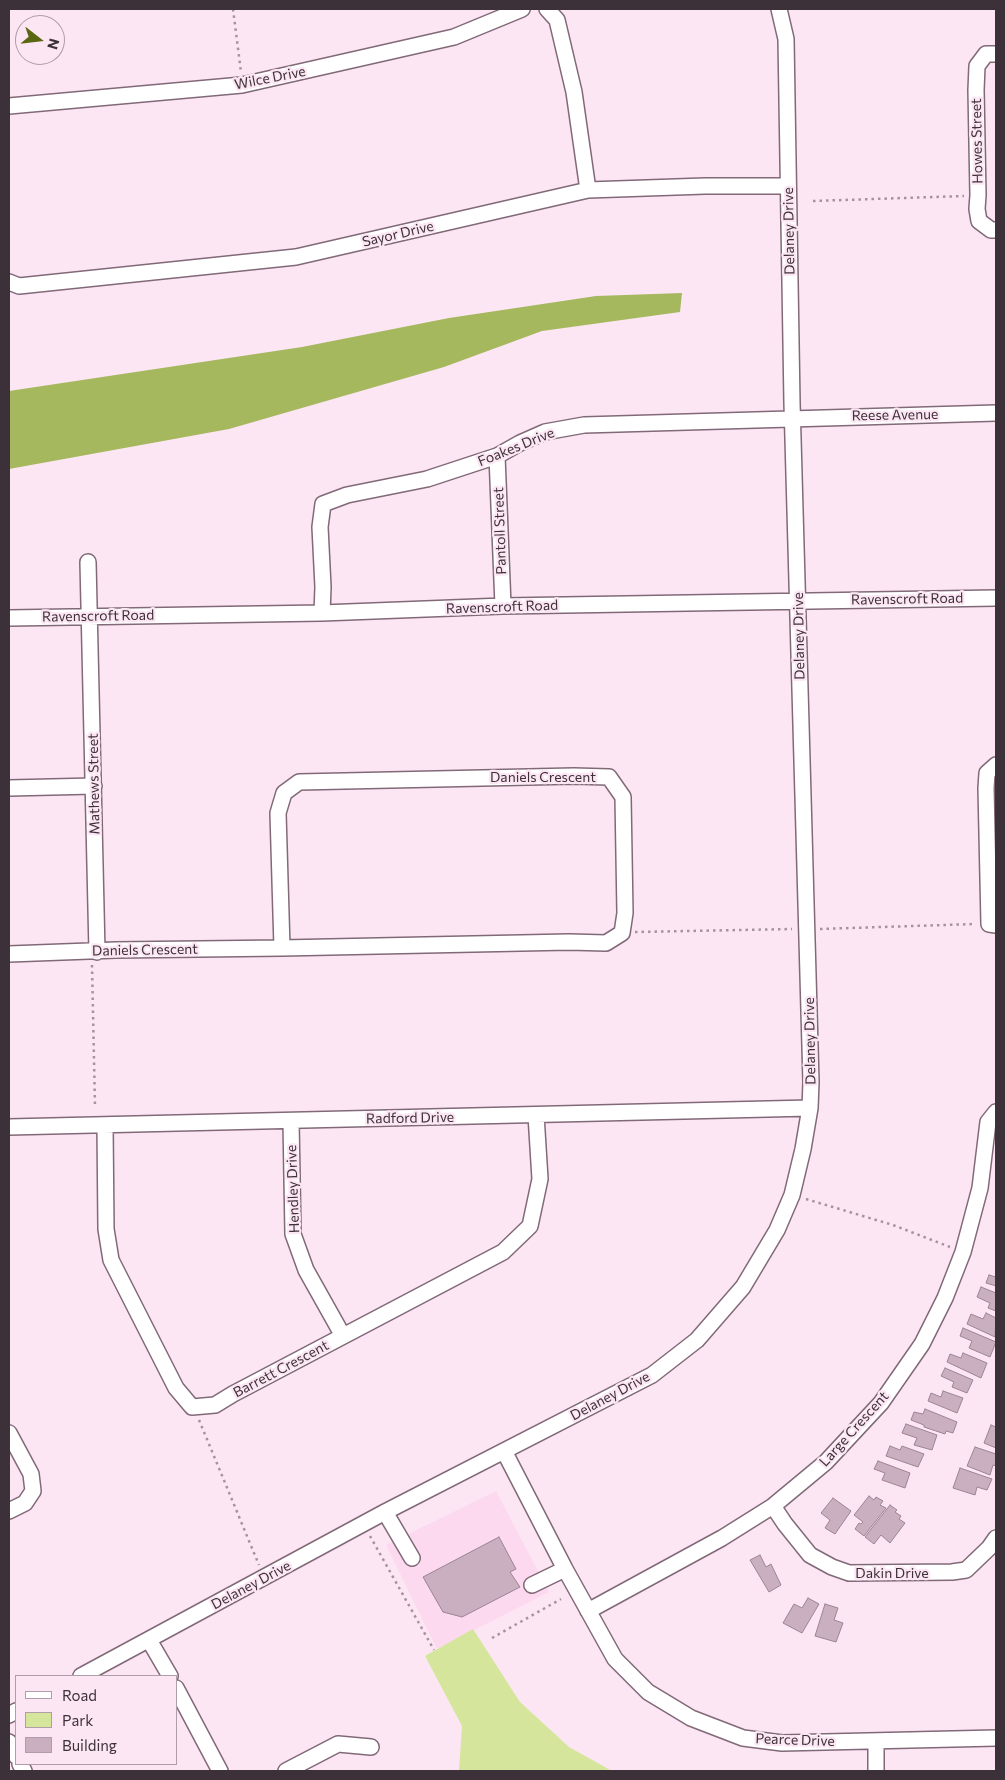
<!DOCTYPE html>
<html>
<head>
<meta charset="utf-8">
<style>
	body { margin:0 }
	#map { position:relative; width:1005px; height:1780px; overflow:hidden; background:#fce6f4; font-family:Commissioner,sans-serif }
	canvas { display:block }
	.frame { position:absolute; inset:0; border:10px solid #3c3138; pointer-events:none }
	.legend { position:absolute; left:15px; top:1675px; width:162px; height:90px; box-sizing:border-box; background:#fce6f4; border:1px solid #af9ea9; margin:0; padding:6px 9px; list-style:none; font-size:15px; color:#3c3138 }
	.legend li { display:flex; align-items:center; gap:10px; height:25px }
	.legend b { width:25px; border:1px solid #af9ea9 }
	.north { position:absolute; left:15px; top:15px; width:50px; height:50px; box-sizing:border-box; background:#fce6f4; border:1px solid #af9ea9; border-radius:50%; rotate:106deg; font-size:14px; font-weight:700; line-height:20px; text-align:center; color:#3c3138 }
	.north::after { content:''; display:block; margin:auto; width:18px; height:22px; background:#596810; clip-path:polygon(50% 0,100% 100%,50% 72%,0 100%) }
</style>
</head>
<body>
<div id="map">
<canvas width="1005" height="1780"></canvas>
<div class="frame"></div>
<ul class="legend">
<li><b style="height:6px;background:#fff"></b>Road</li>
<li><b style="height:14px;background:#d5e69c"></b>Park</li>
<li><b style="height:14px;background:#c9afbf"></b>Building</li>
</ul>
<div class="north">N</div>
</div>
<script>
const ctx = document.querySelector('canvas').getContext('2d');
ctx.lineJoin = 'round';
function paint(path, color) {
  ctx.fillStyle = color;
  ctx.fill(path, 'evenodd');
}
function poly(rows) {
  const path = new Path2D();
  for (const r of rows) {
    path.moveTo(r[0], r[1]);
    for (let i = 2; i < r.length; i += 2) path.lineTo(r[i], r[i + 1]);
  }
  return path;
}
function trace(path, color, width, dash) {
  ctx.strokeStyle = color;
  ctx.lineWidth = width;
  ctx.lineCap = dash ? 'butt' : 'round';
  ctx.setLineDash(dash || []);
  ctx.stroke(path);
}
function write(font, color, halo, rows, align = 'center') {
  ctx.font = font + ' Commissioner,sans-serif';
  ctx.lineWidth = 4.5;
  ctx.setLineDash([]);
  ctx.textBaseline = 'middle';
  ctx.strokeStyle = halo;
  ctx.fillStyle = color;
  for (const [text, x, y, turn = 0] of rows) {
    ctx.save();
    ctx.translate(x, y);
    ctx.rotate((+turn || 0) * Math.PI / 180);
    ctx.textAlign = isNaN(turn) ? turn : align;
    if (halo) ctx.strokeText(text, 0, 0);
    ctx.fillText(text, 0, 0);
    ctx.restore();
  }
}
paint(poly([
	[496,1491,549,1592,437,1649,386,1545]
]), '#fcd9ef');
paint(poly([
	[473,1629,520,1702,569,1747,612,1771,459,1771,462,1726,425,1656]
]), '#d5e69c');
paint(poly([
	[682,293,680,312,542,331,444,367,229,429,9,469,9,391,302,347,449,318,596,296]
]), '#a5b85e');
const building = poly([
	[989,1275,996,1277,996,1286,986,1283,989,1275],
	[981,1287,996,1293,996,1311,988,1308,990,1303,977,1297,981,1287],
	[986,1313,996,1318,995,1337,967,1324,971,1314,983,1319,986,1313],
	[963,1328,996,1342,990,1357,969,1348,972,1341,960,1336,963,1328],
	[963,1353,987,1363,981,1378,947,1362,950,1354,961,1358,963,1353],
	[945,1368,973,1380,967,1393,952,1387,954,1382,941,1376,945,1368],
	[943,1391,963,1398,957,1413,928,1401,931,1393,941,1397,943,1391],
	[925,1409,957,1422,953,1433,946,1431,945,1434,924,1427,924,1425,911,1420,914,1412,923,1414,925,1409],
	[906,1424,937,1435,932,1450,914,1445,917,1438,902,1433,906,1424],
	[991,1425,996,1427,996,1448,984,1443,991,1425],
	[890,1446,900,1450,902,1446,924,1454,918,1467,886,1456,890,1446],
	[975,1447,996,1454,996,1466,993,1465,990,1475,967,1466,975,1447],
	[878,1461,910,1473,905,1488,882,1480,885,1473,874,1469,878,1461],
	[960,1468,992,1479,987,1490,977,1487,975,1495,953,1488,960,1468],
	[869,1496,874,1500,876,1497,883,1501,880,1505,886,1508,864,1536,855,1529,859,1523,861,1524,863,1522,854,1515,869,1496],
	[833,1498,851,1511,835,1534,825,1528,830,1520,821,1513,833,1498],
	[890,1505,897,1510,895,1512,901,1516,899,1519,905,1523,890,1543,881,1535,874,1544,865,1537,890,1505],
	[499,1537,516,1569,510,1572,520,1587,462,1617,443,1612,423,1577,499,1537],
	[760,1555,766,1567,771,1564,781,1585,769,1592,750,1560,760,1555],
	[808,1598,819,1604,802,1633,783,1623,794,1604,802,1608,808,1598],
	[825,1604,838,1608,834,1620,843,1623,836,1642,815,1636,825,1604]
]);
paint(building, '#c9afbf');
trace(building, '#9d8494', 1);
const minor = poly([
	[547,9,557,20,574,92,588,190],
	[996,54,986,54,977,66,976,90,978,195,977,209,979,221,991,230,996,230],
	[9,106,242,85,454,37,522,9],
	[9,282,19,286,296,257,588,190,705,186,788,186],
	[497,456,503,606],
	[88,562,97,952],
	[322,613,323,587,320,527,323,504,347,495,427,479,497,456,520,443,545,432,584,425,996,413],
	[9,618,322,613,503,606,996,598],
	[996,765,987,773,986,788,989,924,996,925],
	[9,788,94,786],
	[9,954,116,950,282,948,569,942,606,943,622,933,625,913,623,797,609,777,574,776,299,782,284,793,278,813,282,948],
	[291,1121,293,1234,306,1270,343,1336],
	[105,1126,106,1229,111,1260,176,1388,192,1407,215,1405,233,1394,503,1252,530,1226,540,1179,536,1115],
	[9,1127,810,1108],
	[9,1433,31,1474,33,1491,25,1503,9,1511],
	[504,1451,565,1569,615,1659,648,1692,691,1718,743,1738,782,1743,996,1738],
	[773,1506,785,1524,810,1555,832,1567,849,1573,952,1572,966,1570,989,1548,996,1538],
	[385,1512,412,1558],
	[532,1585,565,1569],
	[588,1611,722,1538,773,1506,826,1462,881,1403,922,1344,945,1298,963,1252,980,1188,988,1122,996,1112],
	[149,1640,170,1676],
	[81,1676,385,1512,652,1375,697,1340,743,1287,777,1230,792,1195,803,1149,810,1108,811,1082,792,403,786,39,779,9],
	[176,1688,220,1771],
	[9,1715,16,1711],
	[9,1742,16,1756],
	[876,1742,876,1771],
	[20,1764,24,1771],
	[286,1771,338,1744,371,1747]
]);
trace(minor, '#816978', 18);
trace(poly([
	[233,9,241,72],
	[813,201,964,196],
	[820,929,975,924],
	[635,932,792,929],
	[92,965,95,1106],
	[806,1199,893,1225,950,1247],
	[199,1420,259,1565],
	[370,1536,434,1650],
	[492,1638,561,1599]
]), '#a4939e', 2.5, [2.5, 4]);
trace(minor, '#fff', 15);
write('14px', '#3c3138', '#fce6f4', [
	["Wilce Drive",270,78,-11],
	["Howes Street",977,141,-91],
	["Delaney Drive",789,231,-91],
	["Sayor Drive",398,234,-13],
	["Reese Avenue",895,415,-1],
	["Foakes Drive",516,447,-22],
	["Pantoll Street",500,531,-92],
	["Ravenscroft Road",907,599,-1],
	["Ravenscroft Road",502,607,-2],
	["Ravenscroft Road",98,616,-1],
	["Delaney Drive",799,636,-91],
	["Daniels Crescent",543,777],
	["Mathews Street",94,784,-91],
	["Daniels Crescent",145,950,-1],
	["Delaney Drive",810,1041,-91],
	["Radford Drive",410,1118,-1],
	["Hendley Drive",293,1189,-92],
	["Barrett Crescent",281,1369,-28],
	["Delaney Drive",610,1396,-28],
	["Large Crescent",854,1429,-48],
	["Dakin Drive",892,1573],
	["Delaney Drive",251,1585,-28],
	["Pearce Drive",795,1740,2]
]);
</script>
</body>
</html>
